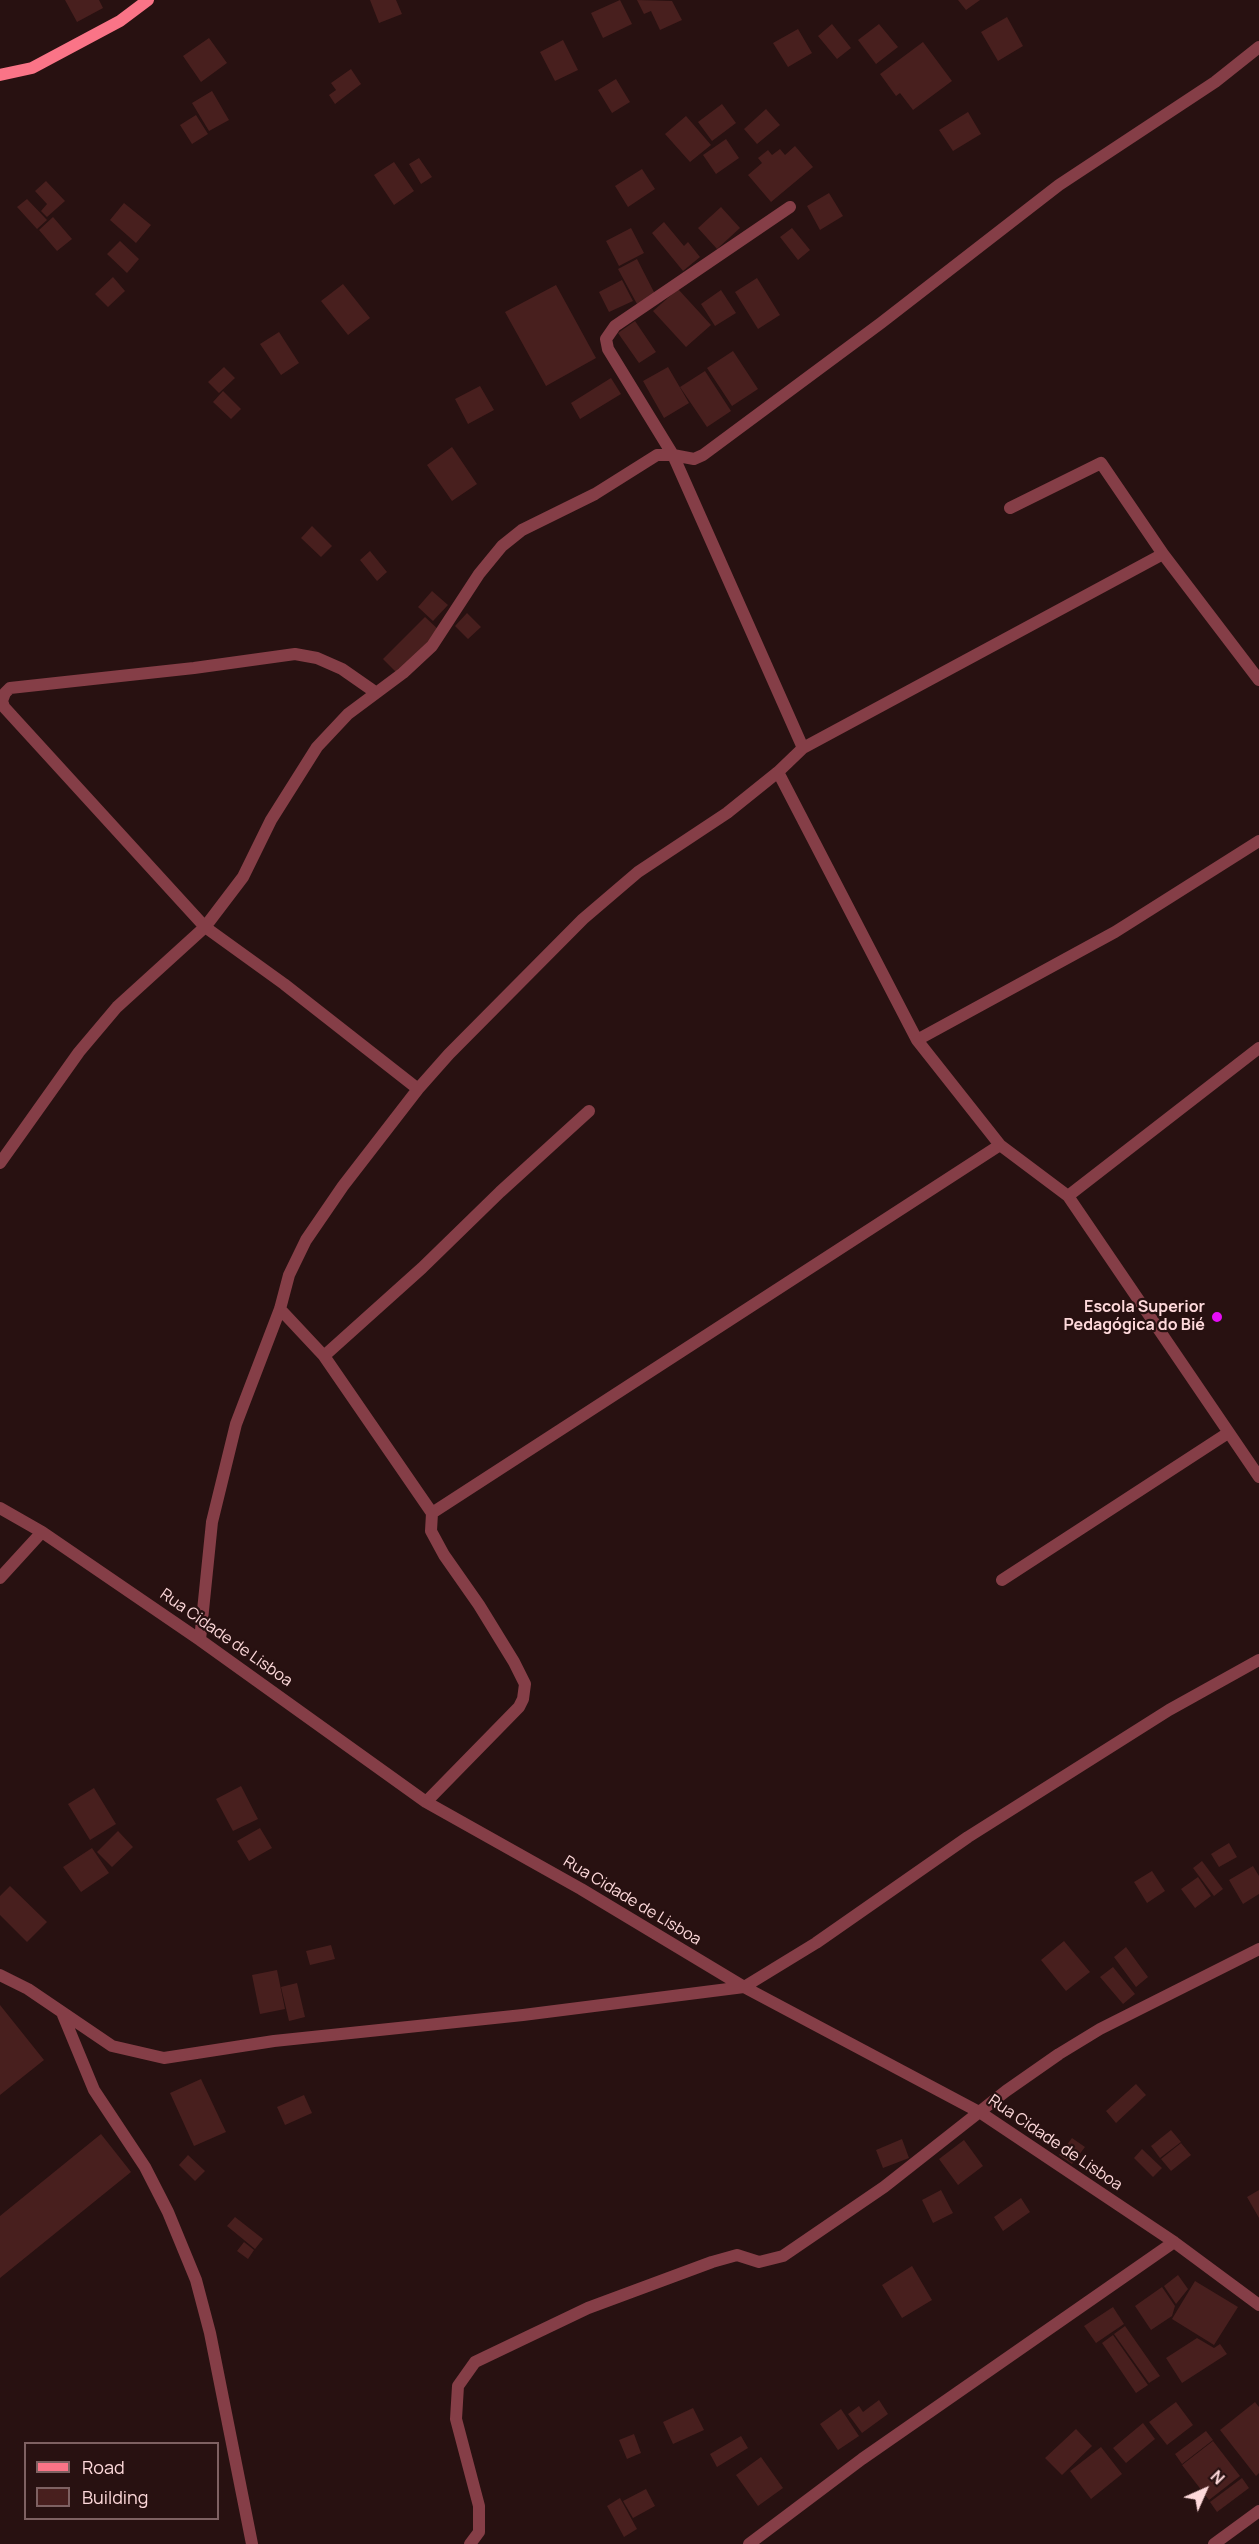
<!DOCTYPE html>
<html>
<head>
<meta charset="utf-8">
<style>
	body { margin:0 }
	#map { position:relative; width:1259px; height:2544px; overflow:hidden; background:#281111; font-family:Manrope,sans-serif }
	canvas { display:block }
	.legend { position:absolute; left:24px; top:2442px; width:195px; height:78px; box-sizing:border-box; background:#281111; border:2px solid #7e6162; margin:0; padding:8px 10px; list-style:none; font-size:18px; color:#fed9db }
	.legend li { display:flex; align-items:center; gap:12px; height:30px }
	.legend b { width:30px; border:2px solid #7e6162 }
	.north { position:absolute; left:1175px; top:2460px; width:60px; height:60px; -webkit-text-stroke:4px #281111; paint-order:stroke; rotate:45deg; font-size:16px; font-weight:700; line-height:24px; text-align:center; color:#fed9db }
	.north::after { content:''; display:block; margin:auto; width:21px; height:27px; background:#fed9db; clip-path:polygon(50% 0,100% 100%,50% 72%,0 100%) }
</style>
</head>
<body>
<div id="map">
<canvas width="1259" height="2544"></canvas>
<ul class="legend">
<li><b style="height:8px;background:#fa7487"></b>Road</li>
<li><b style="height:16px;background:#481f1e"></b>Building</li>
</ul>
<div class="north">N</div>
</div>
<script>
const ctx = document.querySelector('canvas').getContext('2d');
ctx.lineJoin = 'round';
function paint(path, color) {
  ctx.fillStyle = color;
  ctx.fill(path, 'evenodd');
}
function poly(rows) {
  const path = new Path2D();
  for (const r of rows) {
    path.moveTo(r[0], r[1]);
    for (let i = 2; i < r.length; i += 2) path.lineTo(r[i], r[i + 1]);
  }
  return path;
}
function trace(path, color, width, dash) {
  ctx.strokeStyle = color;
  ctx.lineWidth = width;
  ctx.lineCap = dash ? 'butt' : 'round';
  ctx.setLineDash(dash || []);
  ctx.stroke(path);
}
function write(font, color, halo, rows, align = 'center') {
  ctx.font = font + ' Manrope,sans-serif';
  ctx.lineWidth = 4.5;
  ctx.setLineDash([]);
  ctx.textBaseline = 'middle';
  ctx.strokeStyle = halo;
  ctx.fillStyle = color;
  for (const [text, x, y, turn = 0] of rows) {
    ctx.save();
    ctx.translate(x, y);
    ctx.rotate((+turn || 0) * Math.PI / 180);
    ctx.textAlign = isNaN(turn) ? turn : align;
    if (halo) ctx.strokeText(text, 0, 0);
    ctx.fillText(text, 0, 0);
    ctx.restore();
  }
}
paint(poly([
	[65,0,99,0,103,8,77,22],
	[370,0,396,0,402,14,379,23],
	[620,0,632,24,603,38,591,13],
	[637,0,672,1,682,20,660,30,651,11,644,14],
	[958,0,980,0,966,10],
	[1007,17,1023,46,998,61,981,32],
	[832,24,851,48,837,59,818,36],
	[879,24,898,47,876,64,858,40],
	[798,29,812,53,788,67,773,43],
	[209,38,227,63,201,82,183,56],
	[563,40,578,70,555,81,540,52],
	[923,42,952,81,913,110,900,93,896,96,880,74],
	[351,69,361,84,335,104,329,95,336,90,331,83],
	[616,79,630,102,612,113,598,90],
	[212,91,229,120,209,131,192,103],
	[722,104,736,123,712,141,698,122],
	[766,109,780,125,757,144,744,129],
	[968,112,981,134,953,151,939,130],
	[196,115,208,134,192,144,180,125],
	[686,116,711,145,690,162,665,134],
	[726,139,739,158,716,174,703,155],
	[795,146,813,167,771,202,748,175,762,163,758,158,768,150,772,155,780,149,785,155],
	[419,158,432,177,421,184,409,164],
	[394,162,414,191,394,205,374,175],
	[642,169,655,189,628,207,615,186],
	[46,181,65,201,47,217,41,211,47,204,35,191],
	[829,193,843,216,820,230,807,206],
	[27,199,47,220,37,229,17,207],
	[124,203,151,225,136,243,110,220],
	[721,207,740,228,717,249,698,228],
	[53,217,72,239,57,251,39,230],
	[664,222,684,246,688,242,700,257,683,271,652,233],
	[631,228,644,253,619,266,606,241],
	[792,228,810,250,798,260,780,237],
	[120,241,139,259,127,273,107,254],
	[637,259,655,294,637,304,618,269],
	[113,277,125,291,108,307,95,294],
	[757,278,780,315,758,329,735,292],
	[622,280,633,301,609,312,599,292],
	[343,284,370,318,348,335,321,301],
	[556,285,596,358,546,386,505,312],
	[678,289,711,325,686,347,653,311],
	[721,290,736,313,715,326,701,304],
	[635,321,656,352,639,363,618,333],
	[279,332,299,363,281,375,260,344],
	[733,351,758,389,732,406,707,368],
	[224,367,235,378,219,393,208,382],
	[668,367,689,403,664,418,643,381],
	[705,371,731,411,707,427,680,387],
	[611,378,621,394,580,419,571,403],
	[480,386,494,410,468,424,455,399],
	[223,391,241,409,231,419,213,402],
	[452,447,477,484,452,501,427,465],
	[312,526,332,546,321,557,301,538],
	[370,551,387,572,377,581,360,560],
	[432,591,448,605,433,621,418,607],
	[467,613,481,627,468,639,455,626],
	[425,617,440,631,397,673,383,659],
	[241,1786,258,1819,233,1831,216,1799],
	[94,1788,116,1824,90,1840,68,1804],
	[260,1828,272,1848,249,1861,237,1841],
	[118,1831,133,1847,112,1867,97,1852],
	[1229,1843,1237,1857,1219,1867,1211,1854],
	[92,1848,109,1873,81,1892,63,1867],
	[1202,1861,1223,1889,1214,1896,1193,1868],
	[1253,1866,1259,1876,1259,1894,1243,1904,1229,1880],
	[1152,1871,1165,1891,1147,1903,1134,1882],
	[1198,1877,1211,1896,1195,1908,1181,1889],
	[10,1886,47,1922,27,1942,0,1915,0,1896],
	[1064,1941,1090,1972,1066,1991,1041,1960],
	[331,1945,335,1959,310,1965,306,1951],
	[1126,1947,1148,1977,1136,1987,1114,1957],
	[1113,1967,1135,1994,1123,2004,1100,1977],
	[277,1970,285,2009,260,2014,252,1975],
	[297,1983,305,2017,289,2021,281,1987],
	[0,2005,44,2060,0,2095],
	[201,2079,226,2132,194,2146,170,2093],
	[1136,2084,1146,2095,1116,2123,1106,2111],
	[304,2095,312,2113,285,2125,277,2107],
	[1171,2130,1181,2142,1160,2158,1151,2146],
	[101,2134,131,2172,0,2278,0,2216],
	[1072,2138,1085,2147,1072,2164,1059,2155],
	[902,2139,909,2158,883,2168,876,2150],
	[964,2140,983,2166,958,2185,939,2159],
	[1181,2143,1191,2155,1171,2171,1161,2159],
	[1142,2149,1162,2168,1153,2177,1134,2158],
	[188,2155,205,2171,195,2181,179,2165],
	[941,2190,953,2213,933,2223,922,2200],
	[1259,2190,1259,2218,1247,2197],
	[1021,2198,1030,2212,1003,2231,994,2217],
	[235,2217,263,2239,255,2249,227,2226],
	[244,2242,254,2250,248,2259,237,2251],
	[912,2266,932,2300,902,2318,882,2285],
	[1178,2275,1188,2289,1176,2304,1164,2286],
	[1195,2281,1238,2307,1214,2345,1172,2319],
	[1162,2287,1175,2306,1172,2316,1151,2330,1135,2306],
	[1113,2307,1124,2324,1096,2343,1084,2326],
	[1125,2326,1160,2376,1149,2383,1114,2334],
	[1113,2335,1148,2385,1136,2393,1102,2343],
	[1197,2338,1214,2348,1220,2344,1227,2354,1182,2383,1166,2358],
	[879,2400,888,2414,862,2433,848,2414,859,2406,863,2412],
	[1176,2402,1193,2425,1167,2445,1149,2422],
	[1255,2402,1259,2407,1259,2473,1256,2476,1220,2430],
	[693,2408,704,2430,673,2444,663,2422],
	[841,2409,859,2436,838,2450,820,2424],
	[1143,2423,1155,2439,1126,2463,1113,2448],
	[1076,2429,1092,2446,1062,2475,1045,2458],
	[1206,2431,1213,2440,1182,2464,1175,2454],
	[634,2434,641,2453,627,2459,619,2440],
	[741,2436,748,2448,717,2467,710,2454],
	[1213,2441,1240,2476,1209,2500,1182,2465],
	[1101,2447,1122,2474,1091,2499,1070,2471],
	[761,2457,783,2488,758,2506,736,2475],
	[1242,2478,1249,2488,1217,2512,1210,2502],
	[646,2489,655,2506,633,2518,623,2501],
	[620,2498,637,2529,624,2537,607,2506]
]), '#481f1e');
trace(poly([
	[790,207,615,326,606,339,608,349,673,455,803,748],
	[1010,508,1101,463,1163,554,1259,680],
	[375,692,342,669,317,658,295,654,194,668,10,688,5,693,2,701,4,707,205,927,284,984,418,1089],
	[778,772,917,1040,1000,1145,1068,1196,1259,1477],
	[917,1040,1115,932,1259,841],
	[0,1163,79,1052,117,1007,205,927,243,877,271,820,317,747,348,714,403,673,432,646,479,574,502,546,522,530,595,494,657,455,673,455,694,459,703,455,881,323,1059,185,1215,82,1259,47],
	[1068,1196,1259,1048],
	[280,1309,324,1356,432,1513,431,1531,444,1555,479,1605,514,1662,525,1684,523,1699,519,1707,426,1802],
	[324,1356,422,1268,500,1192,589,1111],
	[0,1508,42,1532,200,1640,426,1802,581,1889,744,1987,981,2113,1174,2242,1259,2305],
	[432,1513,1000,1145],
	[0,1578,42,1532],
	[1002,1580,1228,1433],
	[200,1640,212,1522,236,1424,280,1309,289,1275,306,1240,343,1186,418,1089,449,1054,583,919,638,872,727,813,778,772,803,748,1163,554],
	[0,1975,28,1989,112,2046,164,2058,274,2041,523,2015,744,1987,816,1943,968,1837,1169,1710,1259,1660],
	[63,2015,94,2090,145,2167,168,2212,196,2280,210,2333,252,2544],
	[470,2544,479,2532,479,2506,456,2419,458,2386,475,2362,588,2308,712,2262,737,2255,759,2262,783,2256,884,2187,1006,2091,1059,2054,1100,2029,1259,1949],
	[749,2544,862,2459,1174,2242],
	[1214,2544,1259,2511]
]), '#853e47', 12);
trace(poly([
	[0,75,32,68,120,21,148,0]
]), '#fa7487', 12);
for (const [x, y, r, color] of [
	[1217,1317,6,"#e60df6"]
]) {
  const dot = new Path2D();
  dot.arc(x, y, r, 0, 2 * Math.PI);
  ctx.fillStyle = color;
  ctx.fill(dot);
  trace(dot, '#281111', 2);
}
write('bold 16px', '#fed9db', '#281111', [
	["Escola Superior",1205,1308],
	["Pedagógica do Bié",1205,1326]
], 'right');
write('16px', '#fed9db', '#281111', [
	["Rua Cidade de Lisboa",226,1638,35],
	["Rua Cidade de Lisboa",632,1901,31],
	["Rua Cidade de Lisboa",1055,2143,34]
]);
</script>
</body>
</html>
